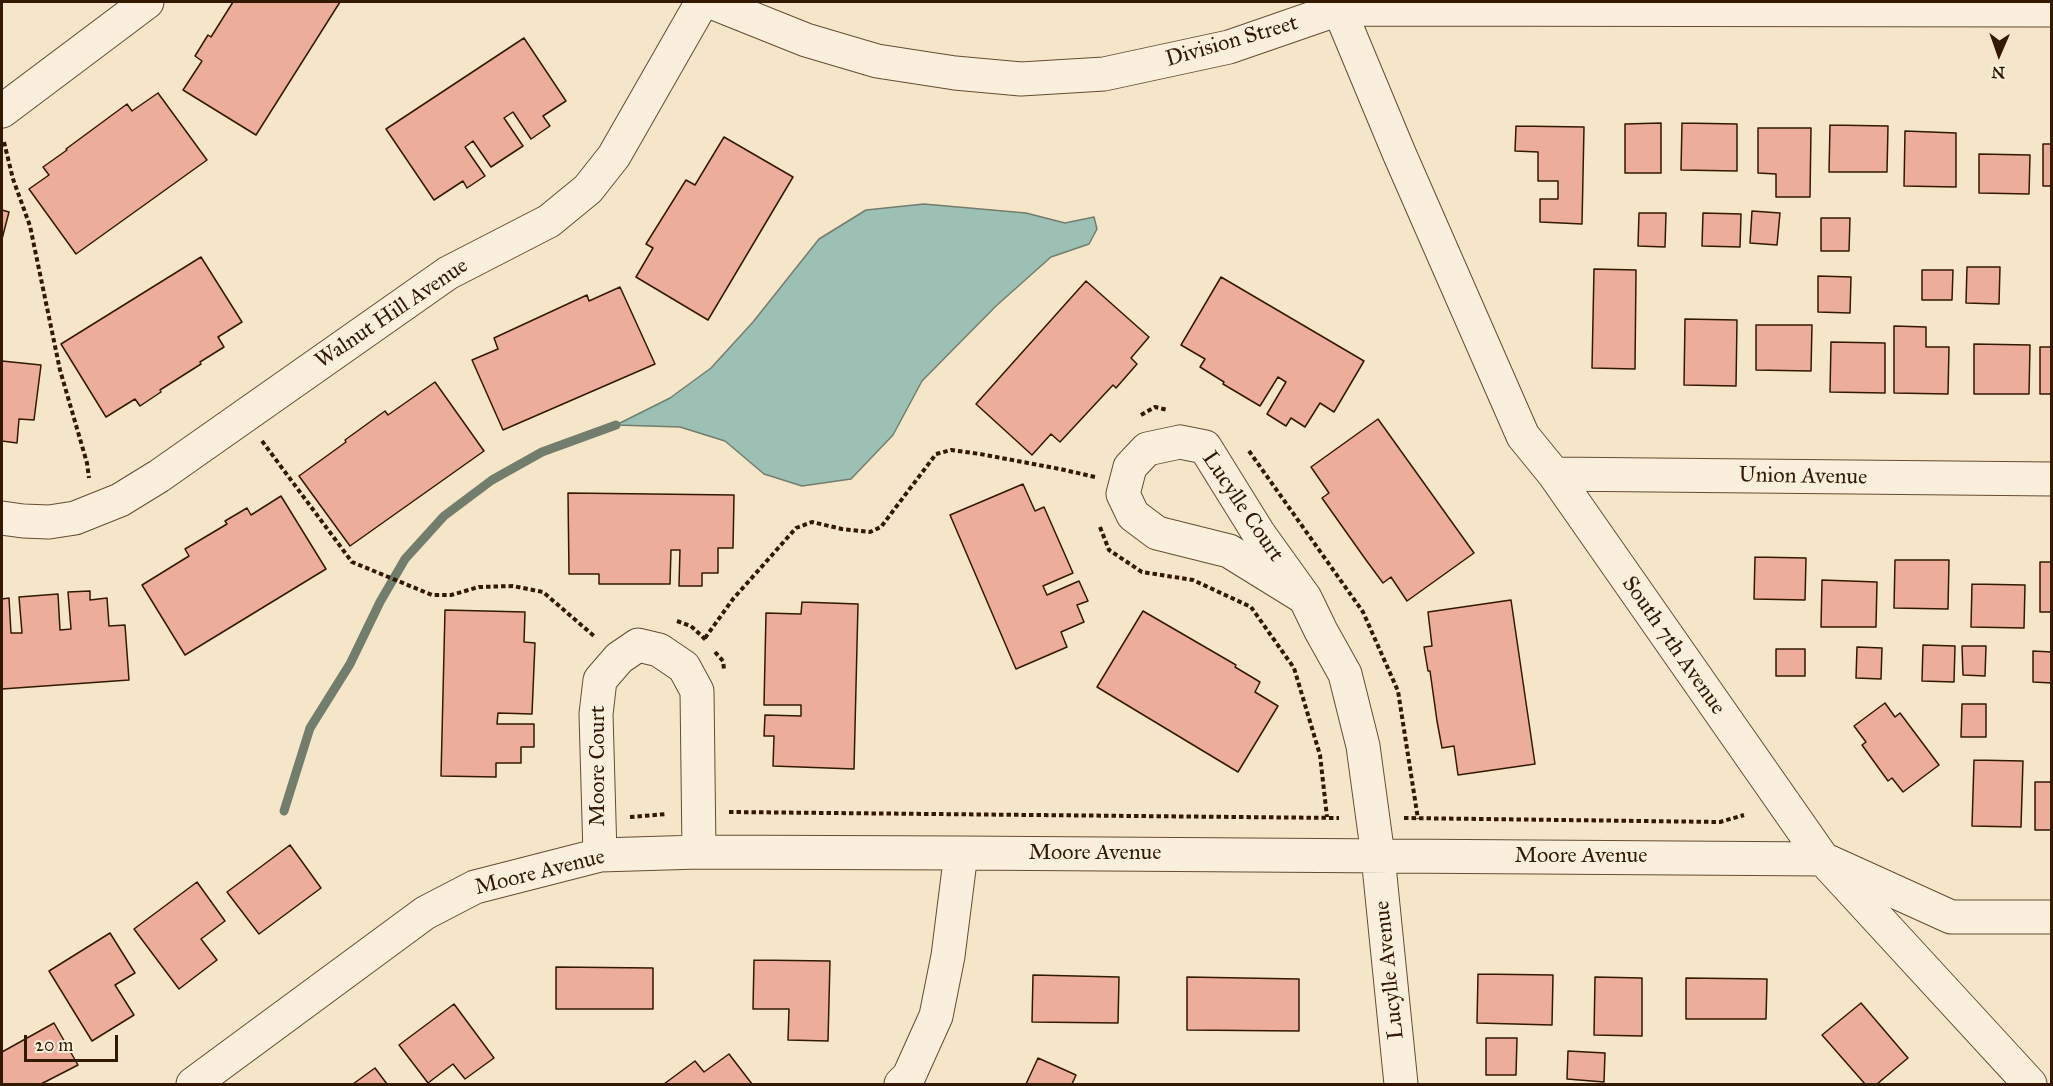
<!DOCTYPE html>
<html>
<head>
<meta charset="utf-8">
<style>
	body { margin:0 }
	#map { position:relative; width:2053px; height:1086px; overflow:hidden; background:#f6e6c9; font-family:"IM FELL Great Primer",serif }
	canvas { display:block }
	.frame { position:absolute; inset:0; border:3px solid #321900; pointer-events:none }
	.north { position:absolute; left:1969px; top:24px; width:60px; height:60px; -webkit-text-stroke:4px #f9efdc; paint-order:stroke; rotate:182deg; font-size:16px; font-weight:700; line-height:24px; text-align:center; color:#321900 }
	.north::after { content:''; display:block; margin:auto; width:21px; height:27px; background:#321900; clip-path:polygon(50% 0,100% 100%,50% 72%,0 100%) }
	.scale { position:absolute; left:24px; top:1035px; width:94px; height:27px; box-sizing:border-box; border:3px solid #321900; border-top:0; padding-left:8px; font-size:18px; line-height:21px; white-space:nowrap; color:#321900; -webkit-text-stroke:4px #f9efdc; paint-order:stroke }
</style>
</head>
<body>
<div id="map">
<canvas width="2053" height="1086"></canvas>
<div class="frame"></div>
<div class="north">N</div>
<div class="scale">20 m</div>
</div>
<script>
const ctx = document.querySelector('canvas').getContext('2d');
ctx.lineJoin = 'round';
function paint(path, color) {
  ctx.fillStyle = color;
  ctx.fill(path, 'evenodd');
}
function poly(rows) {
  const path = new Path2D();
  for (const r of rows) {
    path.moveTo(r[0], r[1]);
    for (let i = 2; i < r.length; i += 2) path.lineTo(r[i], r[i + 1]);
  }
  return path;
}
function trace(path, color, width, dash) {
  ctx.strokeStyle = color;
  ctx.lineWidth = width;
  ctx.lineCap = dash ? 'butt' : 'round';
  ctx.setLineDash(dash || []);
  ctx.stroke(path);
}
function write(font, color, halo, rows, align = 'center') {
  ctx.font = font + ' "IM FELL Great Primer",serif';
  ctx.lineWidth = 5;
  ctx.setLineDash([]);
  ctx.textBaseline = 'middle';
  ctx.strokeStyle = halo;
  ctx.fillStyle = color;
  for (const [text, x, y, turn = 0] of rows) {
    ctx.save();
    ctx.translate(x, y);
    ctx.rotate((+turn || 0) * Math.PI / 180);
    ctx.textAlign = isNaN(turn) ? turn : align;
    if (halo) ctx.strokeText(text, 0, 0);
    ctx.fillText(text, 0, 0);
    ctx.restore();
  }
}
const water = poly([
	[924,204,1026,213,1065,223,1094,217,1097,229,1089,244,1051,257,996,306,922,381,893,435,851,479,802,486,764,474,725,441,680,427,616,425,670,398,711,368,753,322,819,239,866,210,924,204]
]);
paint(water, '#9dc0b5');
trace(water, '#727d6d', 1.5);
trace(poly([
	[284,811,310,728,350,664,380,602,405,559,444,516,492,480,542,452,616,425]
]), '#727d6d', 9);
const building = poly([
	[233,2,340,2,256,135,183,90,202,61,195,56,208,35,211,37,233,2],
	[524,38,566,101,543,116,550,126,531,139,513,112,504,118,523,146,491,167,473,141,465,147,485,176,467,188,463,181,434,200,386,129,524,38],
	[158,93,207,160,76,254,29,189,49,175,43,167,67,150,66,149,127,104,132,111,158,93],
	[1661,123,1661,173,1625,173,1625,124,1661,123],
	[1682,123,1737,124,1737,171,1681,170,1682,123],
	[1830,125,1888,126,1887,172,1829,172,1830,125],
	[1516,126,1584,127,1582,224,1540,222,1540,199,1558,199,1558,181,1538,181,1538,152,1515,151,1516,126],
	[1758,128,1811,128,1810,197,1776,197,1776,174,1758,173,1758,128],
	[1905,131,1956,133,1956,187,1904,186,1905,131],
	[724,137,793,177,708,320,636,277,653,248,646,244,686,180,695,185,724,137],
	[2043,144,2052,144,2052,186,2043,186,2043,144],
	[1979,154,2030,155,2029,194,1979,193,1979,154],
	[2,210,9,212,2,239,2,210],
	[1752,211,1780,213,1777,245,1750,243,1752,211],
	[1639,213,1666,213,1665,247,1638,246,1639,213],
	[1703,213,1741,214,1740,247,1702,246,1703,213],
	[1821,218,1850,218,1849,251,1821,251,1821,218],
	[201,257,242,322,218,337,224,347,200,362,201,364,160,390,161,392,140,406,135,399,106,417,61,344,201,257],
	[1967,267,2000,267,1999,304,1966,303,1967,267],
	[1594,269,1636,270,1635,369,1592,368,1594,269],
	[1922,270,1953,270,1952,300,1922,300,1922,270],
	[1818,276,1851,277,1850,313,1818,312,1818,276],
	[1221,277,1364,361,1334,412,1320,403,1305,427,1291,418,1286,426,1267,414,1286,382,1278,377,1260,406,1223,384,1224,382,1200,367,1205,359,1181,345,1221,277],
	[1086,281,1149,337,1131,358,1137,364,1116,388,1113,385,1060,442,1051,434,1032,455,976,404,1086,281],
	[620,287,655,364,503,430,472,360,498,349,494,338,587,295,589,301,620,287],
	[1685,319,1737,320,1736,386,1684,385,1685,319],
	[1756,325,1812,325,1811,371,1756,370,1756,325],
	[1894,326,1926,327,1926,347,1949,347,1948,394,1894,393,1894,326],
	[1831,342,1885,343,1885,393,1830,392,1831,342],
	[1974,344,2030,345,2029,394,1974,394,1974,344],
	[2040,347,2052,347,2052,394,2040,394,2040,347],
	[2,361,41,365,34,420,19,419,17,443,2,441,2,361],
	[435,382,484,451,350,546,299,476,346,442,345,440,385,411,388,415,435,382],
	[1378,419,1474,553,1407,601,1391,577,1383,583,1366,560,1322,498,1329,493,1311,467,1378,419],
	[1023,484,1035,511,1044,507,1073,573,1043,586,1047,595,1079,581,1088,601,1077,605,1084,622,1061,632,1067,647,1016,669,950,515,1023,484],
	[568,493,734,495,733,548,718,548,718,573,702,573,702,586,679,586,680,550,671,550,670,584,599,584,599,574,569,574,568,493],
	[281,496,326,569,185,655,142,585,189,556,185,549,227,524,225,521,247,508,251,515,281,496],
	[1755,557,1806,558,1805,600,1754,599,1755,557],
	[1895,560,1949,560,1948,609,1894,608,1895,560],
	[2040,562,2052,562,2052,612,2040,612,2040,562],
	[1822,580,1877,582,1876,627,1821,627,1822,580],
	[1972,584,2025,585,2024,628,1971,627,1972,584],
	[90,591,90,600,107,598,109,626,125,625,129,680,2,689,2,599,9,598,11,633,22,633,19,597,58,594,60,630,71,629,68,592,90,591],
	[1511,600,1535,764,1458,775,1454,746,1442,748,1437,721,1430,671,1428,671,1424,647,1432,646,1428,612,1511,600],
	[802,602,858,604,854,769,773,766,774,736,764,736,765,715,801,716,801,705,764,705,766,613,801,614,802,602],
	[445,610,525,612,524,642,535,643,532,714,498,713,497,724,534,724,534,747,521,747,521,763,496,763,496,777,441,776,445,610],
	[1143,611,1236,665,1235,667,1260,682,1255,692,1278,706,1238,772,1097,687,1143,611],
	[1923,645,1955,646,1954,682,1922,681,1923,645],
	[1962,646,1986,646,1985,676,1963,675,1962,646],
	[1857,647,1882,648,1881,679,1856,678,1857,647],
	[1776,649,1805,649,1805,676,1776,676,1776,649],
	[2033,651,2052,652,2052,683,2033,682,2033,651],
	[1885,703,1895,717,1900,713,1939,765,1903,792,1892,778,1888,781,1862,745,1866,742,1854,726,1885,703],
	[1962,704,1986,704,1986,737,1961,737,1962,704],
	[1974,760,2023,761,2021,827,1972,826,1974,760],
	[2035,782,2052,782,2052,830,2035,830,2035,782],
	[290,845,321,888,259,934,227,892,290,845],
	[197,882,225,921,201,939,217,960,179,989,134,929,197,882],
	[110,933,135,973,115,985,134,1015,92,1041,49,971,110,933],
	[754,960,830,961,828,1041,788,1040,789,1009,753,1009,754,960],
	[556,967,653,968,653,1009,556,1009,556,967],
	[1478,974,1553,975,1552,1025,1477,1023,1478,974],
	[1033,975,1119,977,1118,1023,1032,1022,1033,975],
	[1187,977,1299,979,1299,1031,1187,1030,1187,977],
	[1595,977,1642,978,1642,1036,1594,1035,1595,977],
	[1686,978,1767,979,1766,1019,1686,1019,1686,978],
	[1861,1003,1908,1058,1877,1084,1865,1084,1822,1035,1861,1003],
	[454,1004,494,1058,465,1079,453,1064,428,1083,399,1045,454,1004],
	[54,1023,78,1065,41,1084,2,1084,2,1052,54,1023],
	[1486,1038,1517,1038,1516,1075,1486,1075,1486,1038],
	[1568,1051,1605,1053,1604,1082,1567,1079,1568,1051],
	[729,1054,752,1084,664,1084,695,1061,704,1072,729,1054],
	[1038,1058,1076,1075,1072,1084,1026,1084,1038,1058],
	[375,1068,387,1084,353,1084,375,1068]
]);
paint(building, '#ecae9a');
trace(building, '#321900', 1.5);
const minor = poly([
	[711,2,806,40,877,61,955,73,1021,79,1104,74,1229,47,1339,9,2052,10],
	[1338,2,1339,9,1399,153,1523,436,1554,474,1823,859,2030,1084],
	[2,111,147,2],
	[1180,442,1205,447,1259,534,1305,598,1229,551,1157,533,1133,515,1123,494,1130,467,1147,449,1180,442],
	[1554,474,2052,479],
	[2,518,23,521,49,522,75,518,120,500,159,476,448,273,549,221,588,189,614,156,702,2],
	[1305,598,1321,631,1345,674,1363,746,1378,856,1401,1084],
	[600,855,596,714,600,680,619,658,638,645,659,650,684,667,697,691,699,852],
	[193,1084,425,913,475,887,600,855,699,852,961,853,1823,859,1951,917,2052,917],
	[901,1084,909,1076,936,1016,948,956,961,853]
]);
trace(minor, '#634c32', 35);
trace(poly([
	[4,142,13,179,30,226,60,370,87,463,89,478],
	[1141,415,1155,407,1168,410],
	[262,441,352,562,432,595,451,595,479,587,513,586,543,592,594,636],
	[1249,451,1363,612,1398,691,1418,819],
	[1100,527,1109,550,1142,572,1193,580,1251,607,1294,668,1320,755,1327,817],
	[677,621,691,626,707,641],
	[705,638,733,599,796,528,812,522,842,529,870,532,881,527,936,454,951,450,980,454,1060,469,1095,477],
	[715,652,723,661,724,669],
	[729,812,1339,818],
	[630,817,667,814],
	[1404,818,1720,822,1744,815]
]), '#321900', 4, [4.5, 3]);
trace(minor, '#f9efdc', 33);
write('22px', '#321900', '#f9efdc', [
	["Division Street",1232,42,-16],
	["Walnut Hill Avenue",392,314,-34],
	["Union Avenue",1803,477,1],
	["Lucylle Court",1242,507,56],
	["South 7th Avenue",1673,646,55],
	["Moore Court",599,766,-90],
	["Moore Avenue",1095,854],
	["Moore Avenue",1581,857],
	["Moore Avenue",540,873,-14],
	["Lucylle Avenue",1390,970,-96]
]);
</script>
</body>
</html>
